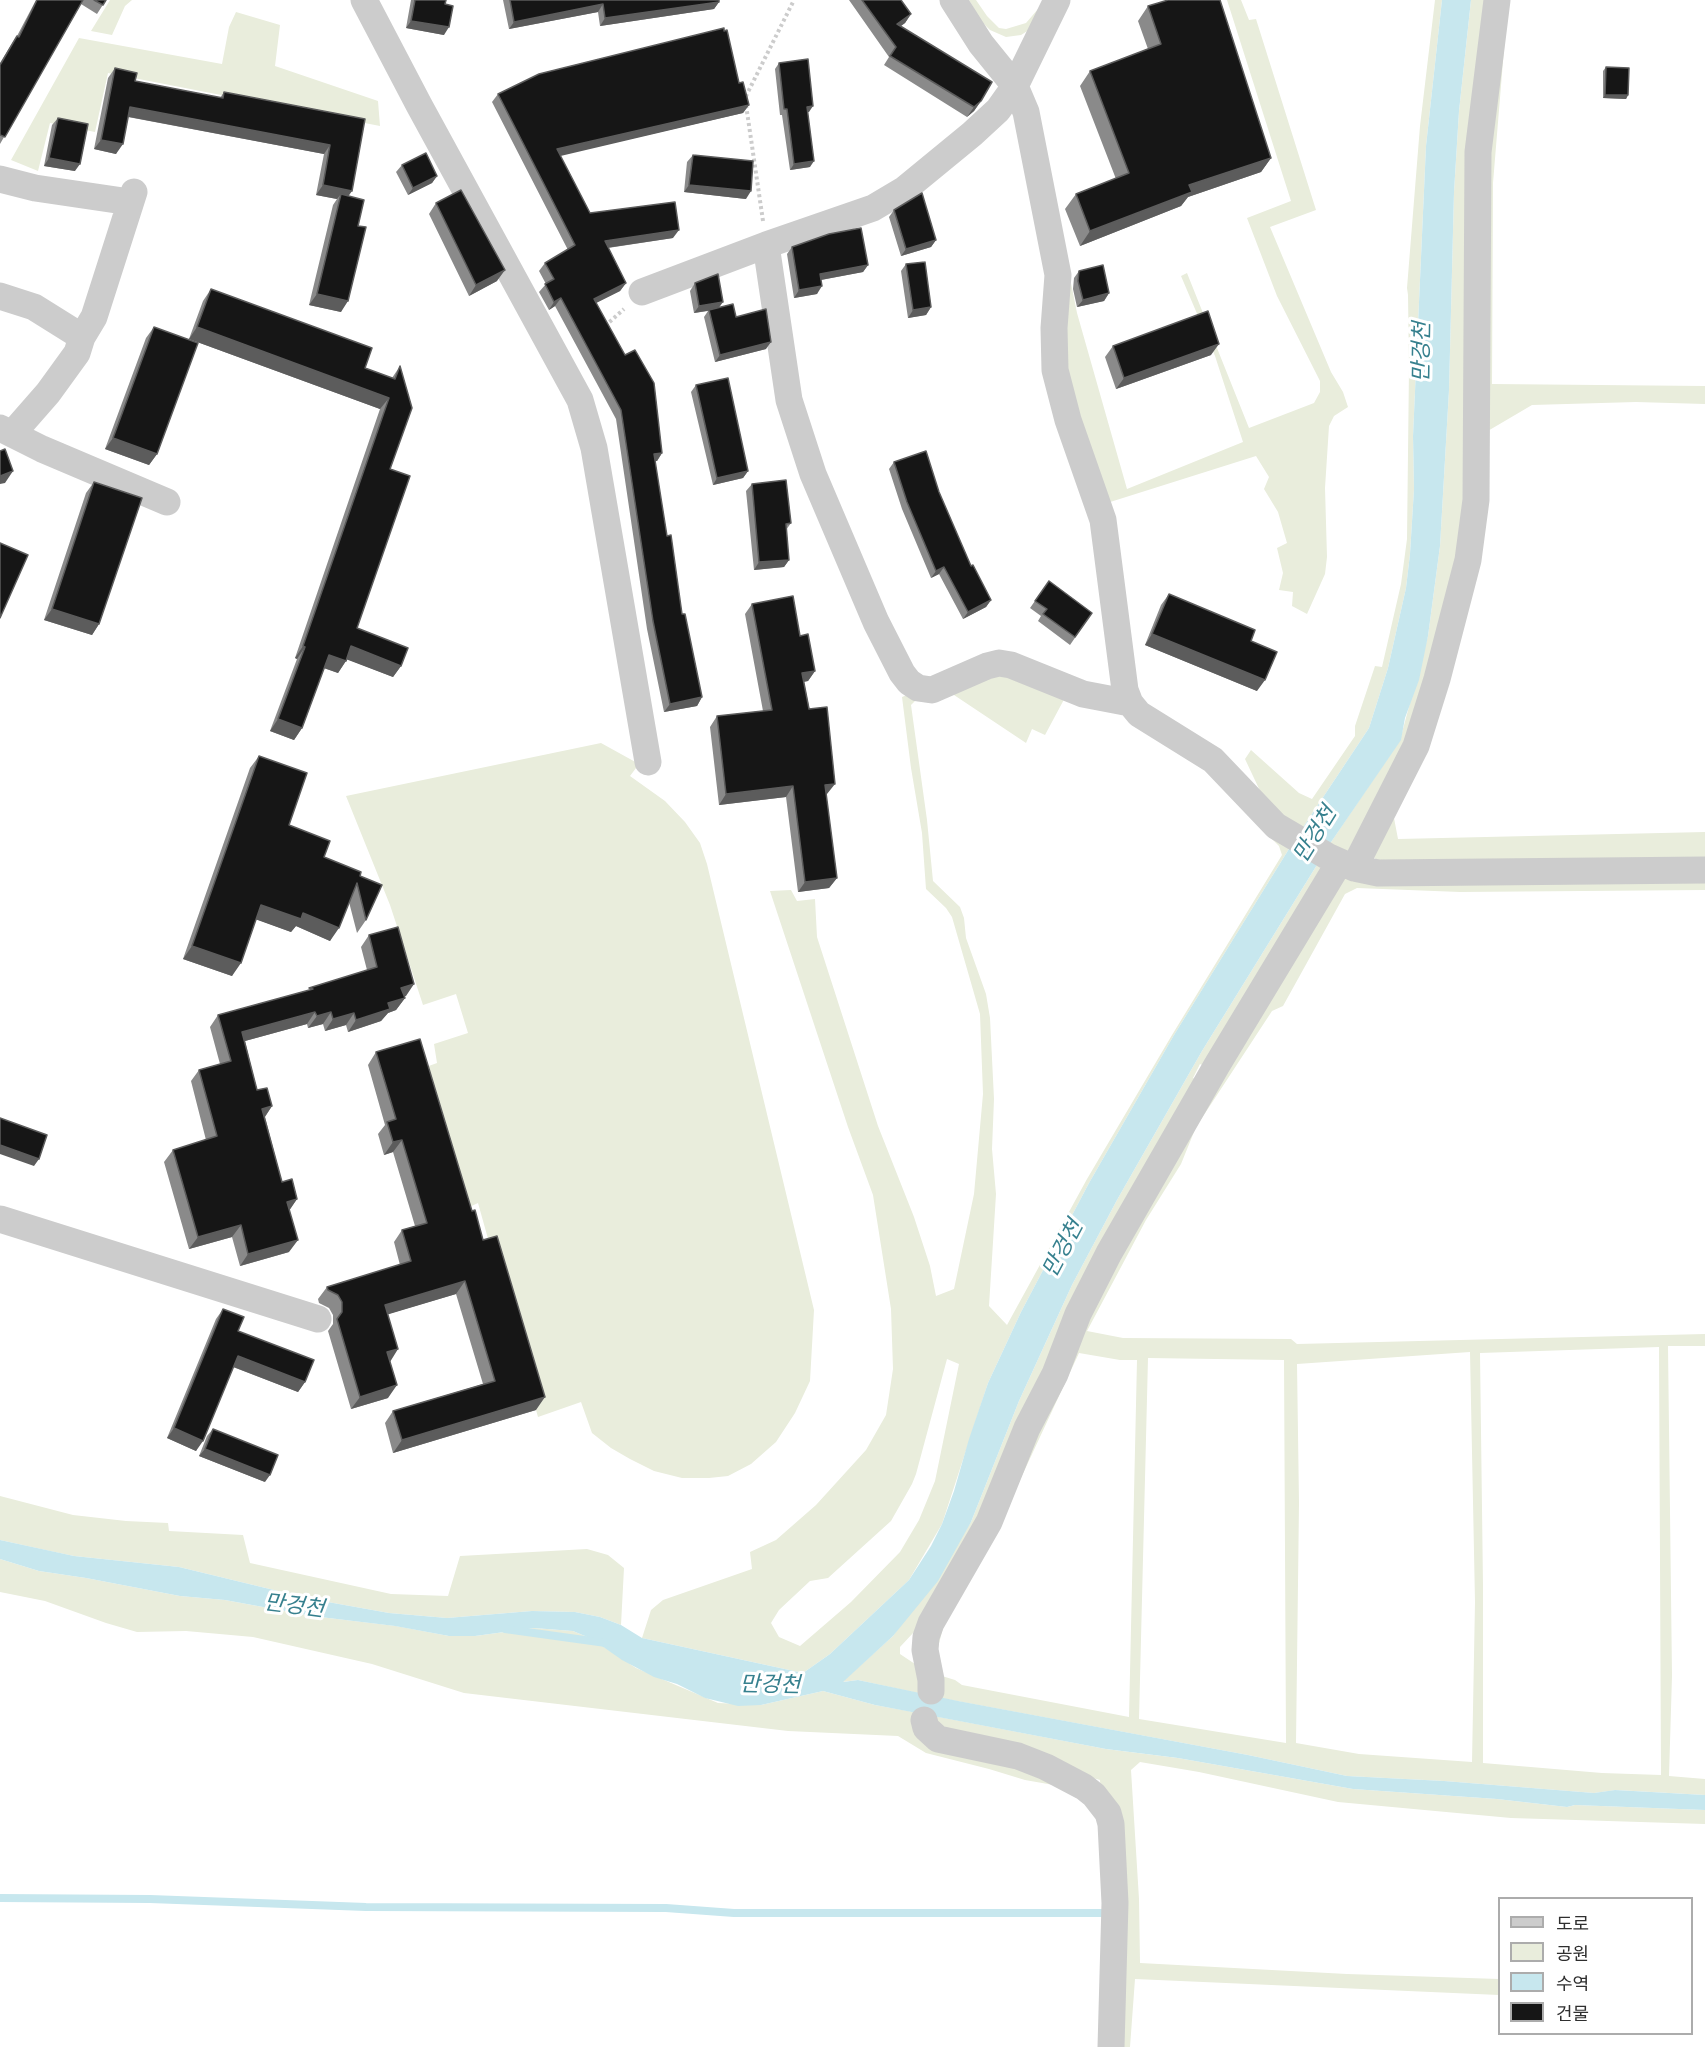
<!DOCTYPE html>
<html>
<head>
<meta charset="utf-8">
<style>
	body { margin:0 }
	#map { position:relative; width:1705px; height:2047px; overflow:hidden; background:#fff; font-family:"Roboto Condensed","Noto Sans KR",sans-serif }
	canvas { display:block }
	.legend { position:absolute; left:1498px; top:1897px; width:195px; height:138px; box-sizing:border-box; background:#fff; border:2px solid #acacac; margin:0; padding:8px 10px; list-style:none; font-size:18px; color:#2f2f2f }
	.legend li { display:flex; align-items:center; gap:12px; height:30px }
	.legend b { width:30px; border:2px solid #acacac }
</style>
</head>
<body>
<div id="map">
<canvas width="1705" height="2047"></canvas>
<ul class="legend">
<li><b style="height:8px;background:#ccc"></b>도로</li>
<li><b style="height:16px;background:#e9eddc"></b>공원</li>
<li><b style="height:16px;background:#c7e7ee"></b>수역</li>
<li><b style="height:16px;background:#161616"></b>건물</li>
</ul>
</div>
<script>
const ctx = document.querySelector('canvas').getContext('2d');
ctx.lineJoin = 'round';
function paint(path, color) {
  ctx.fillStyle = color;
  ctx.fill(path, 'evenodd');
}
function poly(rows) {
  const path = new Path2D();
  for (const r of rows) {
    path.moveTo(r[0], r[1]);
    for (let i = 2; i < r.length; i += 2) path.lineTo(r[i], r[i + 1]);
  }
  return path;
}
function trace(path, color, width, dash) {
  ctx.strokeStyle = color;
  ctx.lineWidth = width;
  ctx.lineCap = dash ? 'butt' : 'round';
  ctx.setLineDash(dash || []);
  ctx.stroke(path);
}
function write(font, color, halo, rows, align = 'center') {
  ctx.font = font + ' "Roboto Condensed","Noto Sans KR",sans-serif';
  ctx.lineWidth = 6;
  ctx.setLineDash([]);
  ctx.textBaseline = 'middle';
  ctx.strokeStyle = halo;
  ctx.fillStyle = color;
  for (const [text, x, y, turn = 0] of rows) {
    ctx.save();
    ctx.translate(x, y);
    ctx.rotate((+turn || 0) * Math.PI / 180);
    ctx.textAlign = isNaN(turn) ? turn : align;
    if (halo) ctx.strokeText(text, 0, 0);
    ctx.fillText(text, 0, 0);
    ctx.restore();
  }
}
paint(poly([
	[110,0,132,0,125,6,112,35,91,31],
	[969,0,976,0,987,16,999,28,1006,29,1026,23,1044,2,1029,30,1021,35,1006,37,990,30,981,21],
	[1227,0,1241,0,1249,20,1256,19,1316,210,1270,227,1331,372,1343,392,1348,407,1334,416,1329,426,1325,488,1327,557,1325,574,1307,614,1292,606,1293,592,1279,590,1283,573,1277,548,1287,543,1278,512,1264,489,1269,477,1256,456,1107,503,1067,380,1066,298,1071,283,1077,313,1127,489,1243,442,1215,356,1181,276,1187,273,1249,428,1314,403,1320,392,1320,381,1277,296,1247,218,1291,201],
	[1435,0,1442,0,1426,146,1413,436,1414,489,1410,554,1406,588,1388,668,1369,728,1300,832,1261,793,1245,759,1251,750,1299,793,1312,799,1355,736,1355,726,1375,666,1382,667,1401,584,1407,539,1409,367,1408,295,1407,288,1420,126],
	[1471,0,1493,0,1472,499,1434,678,1351,852,1327,848,1400,740,1428,636,1440,546,1449,390,1454,192,1459,111],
	[236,12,280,25,275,66,378,101,380,126,108,73,95,132,50,123,38,171,11,160,79,38,222,64,229,27],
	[1505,37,1493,183,1492,384,1705,386,1705,404,1636,402,1532,405,1481,435,1482,201],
	[990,671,1068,692,1045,735,1032,729,1026,743,951,693,915,701,911,705,927,820,933,881,960,907,964,918,966,938,986,994,990,1018,994,1099,992,1149,996,1194,989,1306,1007,1325,1087,1179,1172,1035,1282,855,1279,846,1271,838,1292,844,1174,1035,1089,1183,1021,1312,988,1383,942,1524,909,1580,830,1654,803,1673,642,1638,651,1610,663,1600,752,1569,750,1552,776,1540,816,1505,866,1450,886,1415,893,1369,891,1309,873,1195,848,1127,770,891,791,890,797,901,815,899,817,937,878,1126,914,1217,930,1266,936,1296,954,1289,974,1194,983,1094,980,1014,952,917,946,908,926,889,922,833,911,768,902,697,914,692],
	[947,1359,959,1364,935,1481,919,1520,900,1552,851,1602,800,1646,779,1637,771,1623,779,1610,810,1581,828,1578,891,1521,912,1484,916,1474],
	[601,743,639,764,630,776,665,801,685,822,700,843,707,864,814,1310,810,1381,795,1413,776,1442,751,1464,728,1476,709,1478,682,1478,654,1471,630,1459,611,1448,592,1433,581,1402,538,1417,478,1203,465,1209,426,1067,437,1063,434,1044,468,1033,456,994,423,1005,390,905,346,796],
	[1394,818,1398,839,1705,832,1705,859,1377,860,1372,856],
	[1320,860,1326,866,1211,1069,1200,1064,1193,1078,1203,1083,1010,1465,914,1632,900,1647,900,1654,915,1664,922,1694,858,1680,842,1682,893,1636,971,1522,1019,1401,1072,1285,1117,1200,1202,1051],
	[1705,871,1705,890,1460,892,1357,888,1345,894,1283,1006,1272,1011,1196,1127,1181,1164,1146,1220,1087,1331,1123,1338,1291,1339,1297,1344,1705,1334,1705,1346,1668,1346,1672,1676,1669,1776,1705,1779,1705,1795,1616,1790,1594,1793,1444,1781,1347,1776,1248,1755,935,1697,931,1642,1075,1333,1337,876],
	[1659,1347,1661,1775,1602,1773,1483,1763,1483,1586,1480,1353],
	[1470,1352,1475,1602,1472,1762,1359,1754,1296,1743,1299,1503,1297,1364],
	[1079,1353,1120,1360,1137,1360,1129,1717,962,1685,955,1680,942,1676,937,1651,947,1613,1000,1523],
	[1148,1358,1284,1360,1286,1743,1139,1719],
	[0,1496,73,1515,126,1521,168,1523,169,1531,243,1535,250,1563,391,1594,448,1596,460,1556,587,1549,608,1555,624,1568,621,1625,600,1617,575,1612,532,1611,447,1618,389,1613,311,1599,179,1567,74,1556,50,1551,0,1540],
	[0,1559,39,1571,86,1578,180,1596,225,1600,312,1616,396,1626,449,1636,475,1636,534,1628,573,1631,592,1639,636,1668,718,1703,761,1705,823,1691,875,1705,919,1713,922,1730,1082,1790,1025,1780,989,1769,926,1753,898,1736,788,1731,464,1693,372,1664,253,1637,186,1631,137,1632,106,1623,45,1601,0,1592],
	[934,1716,1106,1749,1178,1758,1353,1789,1497,1799,1567,1807,1575,1805,1705,1810,1705,1824,1511,1818,1338,1802,1199,1772,1140,1762,1131,1770,1139,1899,1140,1963,1347,1974,1499,1979,1499,1995,1135,1979,1130,2047,1113,2047,1100,1780,973,1743,931,1720]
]), '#e9eddc');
paint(poly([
	[1442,0,1471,0,1459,111,1454,192,1449,390,1440,546,1428,636,1419,680,1405,718,1401,740,1327,848,1300,832,1369,728,1388,668,1406,588,1410,554,1414,489,1413,436,1426,146],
	[1292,844,1320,860,1202,1051,1117,1200,1072,1285,1019,1401,971,1522,938,1581,893,1636,843,1682,858,1680,958,1701,1248,1755,1347,1776,1444,1781,1594,1793,1615,1790,1705,1795,1705,1810,1575,1805,1567,1807,1497,1799,1353,1789,1178,1758,1106,1749,875,1705,823,1691,761,1705,738,1706,705,1698,677,1684,654,1677,622,1660,592,1639,573,1631,534,1628,475,1636,449,1636,395,1626,312,1616,225,1600,180,1596,86,1578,39,1571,0,1559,0,1540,74,1556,179,1567,311,1599,389,1613,447,1618,532,1611,575,1612,600,1617,621,1625,642,1638,803,1673,830,1654,909,1580,931,1546,942,1524,954,1491,969,1439,988,1383,1021,1312,1089,1183,1174,1035]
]), '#c7e7ee');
trace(poly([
	[505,1629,606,1643],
	[0,1898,150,1899,366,1907,666,1908,734,1913,1103,1913]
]), '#c7e7ee', 8);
trace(poly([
	[763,221,745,98,794,0],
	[605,326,624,309]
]), '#ccc', 4, [3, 3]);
trace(poly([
	[364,0,419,105,580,400,594,448,648,762],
	[953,0,981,44,1015,86,1026,112,1058,275,1054,328,1055,370,1068,420,1103,520,1125,690,1130,703,1139,714,1213,760,1276,826,1327,856,1354,868,1378,873,1705,870],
	[0,179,35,188,130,202],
	[766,245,789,400,813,474,876,622,902,673,909,682,918,688,932,690,987,666,999,663,1011,665,1083,694,1130,703],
	[642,292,766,245,873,208,905,189,972,134,998,110,1015,86,1057,0],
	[0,296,34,307,82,337],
	[0,428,42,449,167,502],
	[13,433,48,393,77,353,82,337,94,317,134,192],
	[1354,868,1416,746,1437,679,1468,560,1476,500,1478,152,1497,0],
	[0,1219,318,1319],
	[931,1691,931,1680,925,1650,926,1637,931,1623,989,1522,1027,1428,1055,1374,1078,1314,1109,1253,1217,1065,1339,863],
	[924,1720,926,1728,938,1739,1018,1756,1046,1767,1084,1787,1094,1795,1108,1813,1111,1824,1115,1903,1111,2047]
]), '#ccc', 27);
paint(poly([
	[36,0,106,0,97,14,81,4,0,144,0,63,11,45,17,36],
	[411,0,446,0,444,35,406,28],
	[503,0,719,0,719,2,714,9,600,26,598,12,509,29],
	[849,0,901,0,911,14,905,23,901,26,981,101,974,111,967,117,884,65,889,57],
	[1148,6,1271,158,1261,172,1188,197,1181,206,1080,246,1065,209,1076,194,1116,179,1080,86,1090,71,1148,49,1138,21],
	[779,63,809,112,808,112,810,167,790,170,782,115,780,115,775,69],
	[1606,67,1628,95,1626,99,1603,98,1603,71],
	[115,68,135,81,220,98,224,92,365,119,348,196,358,226,341,312,309,305,333,205,337,199,316,195,324,154,128,117,116,154,94,149,108,78],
	[739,83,749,105,743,113,560,155,590,213,673,238,608,248,626,283,620,291,596,303,662,453,657,461,655,461,667,536,682,614,702,697,697,706,664,712,647,629,616,419,555,306,549,310,539,292,546,284,539,271,545,263,568,250,492,102,498,94],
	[58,118,75,171,44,166,52,125],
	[693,155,746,199,684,192,687,162],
	[402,165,437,176,432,183,408,195,396,172],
	[436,203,497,281,469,296,429,214],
	[894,210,936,240,931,247,901,256,889,217],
	[792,247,868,265,863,272,821,280,817,294,794,298,787,254],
	[906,264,931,307,926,315,908,318,901,271],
	[1079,271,1109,293,1104,301,1077,307,1073,289,1074,278],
	[695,283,719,308,736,317,766,349,715,362,704,317,708,311,694,313,690,291],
	[211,289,365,368,392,378,400,366,390,469,357,628,401,666,393,677,347,659,338,673,324,668,302,728,294,740,270,731,297,659,295,658,380,409,189,339,203,301],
	[154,327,157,454,149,465,105,449,146,338],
	[1113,346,1211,355,1116,389,1105,357],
	[696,385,748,471,743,478,713,485,691,392],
	[894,462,939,492,971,566,991,600,986,607,963,619,939,574,931,578,902,509,889,469],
	[94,482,99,624,92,635,44,620,86,493],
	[752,484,791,523,786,530,789,560,784,567,754,570,746,491],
	[1049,581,1092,613,1070,645,1038,621,1041,616,1030,608],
	[1169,594,1251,641,1257,691,1145,645,1161,605],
	[752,604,800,636,815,671,808,681,804,682,827,794,826,794,837,878,829,888,798,892,786,797,719,805,710,727,717,716,763,711,745,614],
	[259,756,289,825,324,857,360,876,366,920,357,933,349,902,330,941,296,926,291,932,256,919,232,976,183,959,250,768],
	[369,935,406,996,404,996,405,998,396,1010,388,1013,381,1021,348,1032,346,1025,325,1031,323,1024,308,1028,307,1024,245,1041,257,1090,272,1106,265,1117,282,1182,297,1199,289,1210,289,1252,240,1266,232,1237,189,1249,164,1162,173,1150,206,1140,191,1081,199,1070,220,1064,210,1027,218,1015,306,991,367,970,361,947],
	[376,1052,472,1211,483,1240,536,1410,393,1453,385,1423,393,1411,483,1384,456,1294,388,1314,390,1361,388,1398,351,1409,328,1331,333,1324,333,1315,329,1308,319,1303,318,1299,327,1287,400,1265,394,1242,402,1230,415,1226,393,1152,384,1155,378,1134,385,1125,368,1065],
	[223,1309,238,1331,305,1382,298,1392,233,1367,196,1451,167,1438,216,1319],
	[213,1429,265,1482,199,1456,207,1436]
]), '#8a8a8a');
paint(poly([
	[719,2,714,9,600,26,605,18],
	[603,4,598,12,509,29,514,22],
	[911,14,905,23,891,33,897,24],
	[411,21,449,27,444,35,406,28],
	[1605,95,1628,95,1626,99,1603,98],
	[981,101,974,111,967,117,974,107],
	[749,105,743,113,552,158,557,149],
	[813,106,809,112,803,113,807,107],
	[130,107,330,145,324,154,124,116],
	[101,140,123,144,116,154,94,149],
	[49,158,80,164,75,171,44,166],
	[1271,158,1261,172,1188,197,1181,206,1080,246,1090,231,1189,185],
	[814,161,810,167,790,170,794,164],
	[437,176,432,183,408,195,413,188],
	[323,185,352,191,345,201,341,194,337,199,316,195],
	[689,185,751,191,746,199,684,192],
	[679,230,673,238,599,249,605,241],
	[936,240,931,247,901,256,906,249],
	[868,265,863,272,815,281,820,274],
	[505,270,497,281,469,296,476,285],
	[626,283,620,291,588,307,594,299],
	[822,286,817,294,794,298,799,290],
	[1109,293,1104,301,1077,307,1083,300],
	[317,294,348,301,341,312,309,305],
	[561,298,555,306,549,310,554,302],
	[723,302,718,309,694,313,699,306],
	[931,307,926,315,908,318,913,310],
	[197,327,389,398,380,409,189,339],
	[771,342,766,349,715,362,720,355],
	[1219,344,1211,355,1116,389,1124,378],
	[113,438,157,454,149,465,105,449],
	[662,453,657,461,648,462,654,454],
	[13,471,5,483,0,484,0,476],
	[748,471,743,478,713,485,717,478],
	[789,560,784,567,754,570,759,562],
	[944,567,939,574,931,578,936,571],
	[991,600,986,607,963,619,968,612],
	[52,609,99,624,92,635,44,620],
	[1152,634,1265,680,1257,691,1145,645],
	[303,646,305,647,297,659,295,658],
	[351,646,401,666,393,677,343,658],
	[329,655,346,661,338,673,321,667],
	[815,671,808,681,795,683,802,673],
	[702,697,697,706,664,712,670,704],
	[278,719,302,728,294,740,270,731],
	[835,784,827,794,818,795,825,785],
	[793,786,786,797,719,805,726,794],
	[837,878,829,888,798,892,805,882],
	[261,905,303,913,339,928,330,941,296,926,291,932,252,918],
	[192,946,241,963,232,976,183,959],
	[414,984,406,996,393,1000,401,988],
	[405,998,396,1010,388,1013,381,1021,348,1032,356,1020,388,1003],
	[315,1012,307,1024,234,1044,242,1032],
	[331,1012,323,1024,308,1028,317,1016],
	[354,1013,346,1025,325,1031,333,1019],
	[272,1106,264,1118,262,1109],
	[402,1140,393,1152,384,1155,393,1142],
	[0,1145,39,1159,34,1166,0,1154],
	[297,1199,289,1211,287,1202],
	[241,1225,232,1237,189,1249,198,1237],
	[298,1240,289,1252,240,1266,248,1254],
	[465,1281,456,1294,376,1318,385,1305],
	[398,1349,390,1362,387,1352],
	[238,1356,305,1382,298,1392,231,1366],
	[397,1385,388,1398,351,1409,360,1397],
	[545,1397,536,1410,393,1453,402,1440],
	[174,1428,203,1441,196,1451,167,1438],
	[205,1449,270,1475,265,1482,199,1456]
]), '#5c5c5c');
const building = poly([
	[37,0,83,0,5,137,0,135,0,65,17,36,19,37,37,0],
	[94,0,106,0,103,5,94,0],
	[415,0,446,0,445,4,453,6,449,27,411,21,415,0],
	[510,0,719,0,719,2,605,18,603,4,514,22,510,0],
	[862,0,901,0,911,14,897,24,992,82,981,101,974,107,890,56,896,47,862,0],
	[1168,0,1220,0,1271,158,1189,185,1192,192,1090,231,1076,194,1129,173,1090,71,1161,44,1148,6,1168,0],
	[724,28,724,31,727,30,739,83,743,82,749,105,557,149,590,213,675,202,679,230,605,241,626,283,594,299,625,355,635,350,654,383,662,453,654,454,667,536,671,535,682,614,685,614,702,697,670,704,653,621,621,410,561,298,554,302,545,284,554,279,545,263,575,245,498,94,539,74,724,28],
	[808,59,813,106,807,107,814,161,794,164,787,109,784,109,779,63,808,59],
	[1606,67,1629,68,1628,95,1605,95,1606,67],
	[115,68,137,73,135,81,223,98,224,92,365,119,352,191,323,185,330,145,130,107,123,144,101,140,115,68],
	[58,118,88,124,80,164,49,158,58,118],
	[426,153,437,176,413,188,402,165,426,153],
	[693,155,753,161,751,191,689,185,693,155],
	[461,190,505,270,476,285,436,203,461,190],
	[922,193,936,240,906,249,894,210,922,193],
	[341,194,364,200,358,226,366,227,348,301,317,294,341,194],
	[861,228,868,265,820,274,822,286,799,290,792,247,829,234,861,228],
	[925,262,931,307,913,310,906,264,925,262],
	[1103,265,1109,293,1083,300,1078,281,1079,271,1103,265],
	[718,274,723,302,699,306,695,283,718,274],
	[211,289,372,348,365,368,395,379,400,366,412,408,390,469,410,476,357,628,408,648,401,666,351,646,346,661,329,655,302,728,278,719,305,647,303,646,389,398,197,327,211,289],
	[733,304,736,317,766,309,771,342,720,355,709,310,733,304],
	[1208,311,1219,344,1124,378,1113,346,1208,311],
	[154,327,198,343,157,454,113,438,154,327],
	[728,378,748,471,717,478,696,385,728,378],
	[5,449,13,471,0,476,0,451,5,449],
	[926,451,939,492,971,566,973,565,991,600,968,612,944,567,936,571,907,502,894,462,926,451],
	[786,480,791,523,786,524,789,560,759,562,752,484,786,480],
	[94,482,142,498,99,624,52,609,94,482],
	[0,543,28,555,0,618,0,543],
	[1049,581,1092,613,1075,637,1043,614,1047,609,1035,601,1049,581],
	[1169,594,1255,630,1251,641,1277,652,1265,680,1152,634,1169,594],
	[793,596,800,636,808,634,815,671,802,673,809,709,827,707,835,784,825,785,837,878,805,882,793,786,726,794,717,716,772,710,752,604,793,596],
	[259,756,307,773,289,825,330,841,324,857,361,872,360,876,382,885,366,920,357,883,339,928,303,913,301,919,261,905,241,963,192,946,259,756],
	[398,927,414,984,401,988,405,998,388,1003,390,1009,356,1020,354,1013,333,1019,331,1012,317,1016,315,1012,242,1032,257,1090,267,1088,272,1106,262,1109,282,1182,292,1179,297,1199,287,1202,298,1240,248,1254,241,1225,198,1237,173,1150,217,1136,199,1070,231,1061,218,1015,313,989,309,988,377,967,369,935,398,927],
	[420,1039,472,1211,475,1210,483,1240,497,1236,545,1397,402,1440,393,1411,495,1381,465,1281,385,1305,398,1349,387,1352,397,1385,360,1397,337,1319,342,1312,342,1302,338,1295,328,1290,327,1287,411,1261,402,1230,427,1223,402,1140,393,1142,387,1122,396,1119,376,1052,420,1039],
	[0,1118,47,1135,39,1159,0,1145,0,1118],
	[223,1309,244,1317,238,1331,314,1360,305,1382,238,1356,203,1441,174,1428,223,1309],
	[213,1429,278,1455,270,1475,205,1449,213,1429]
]);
paint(building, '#161616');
trace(building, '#5c5c5c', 1.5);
write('italic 22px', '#36808e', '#fff', [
	["만겅천",1423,352,-89],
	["만겅천",1316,835,-58],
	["만겅천",1064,1249,-62],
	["만겅천",294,1607,7],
	["만겅천",770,1686,1]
]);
</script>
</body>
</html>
